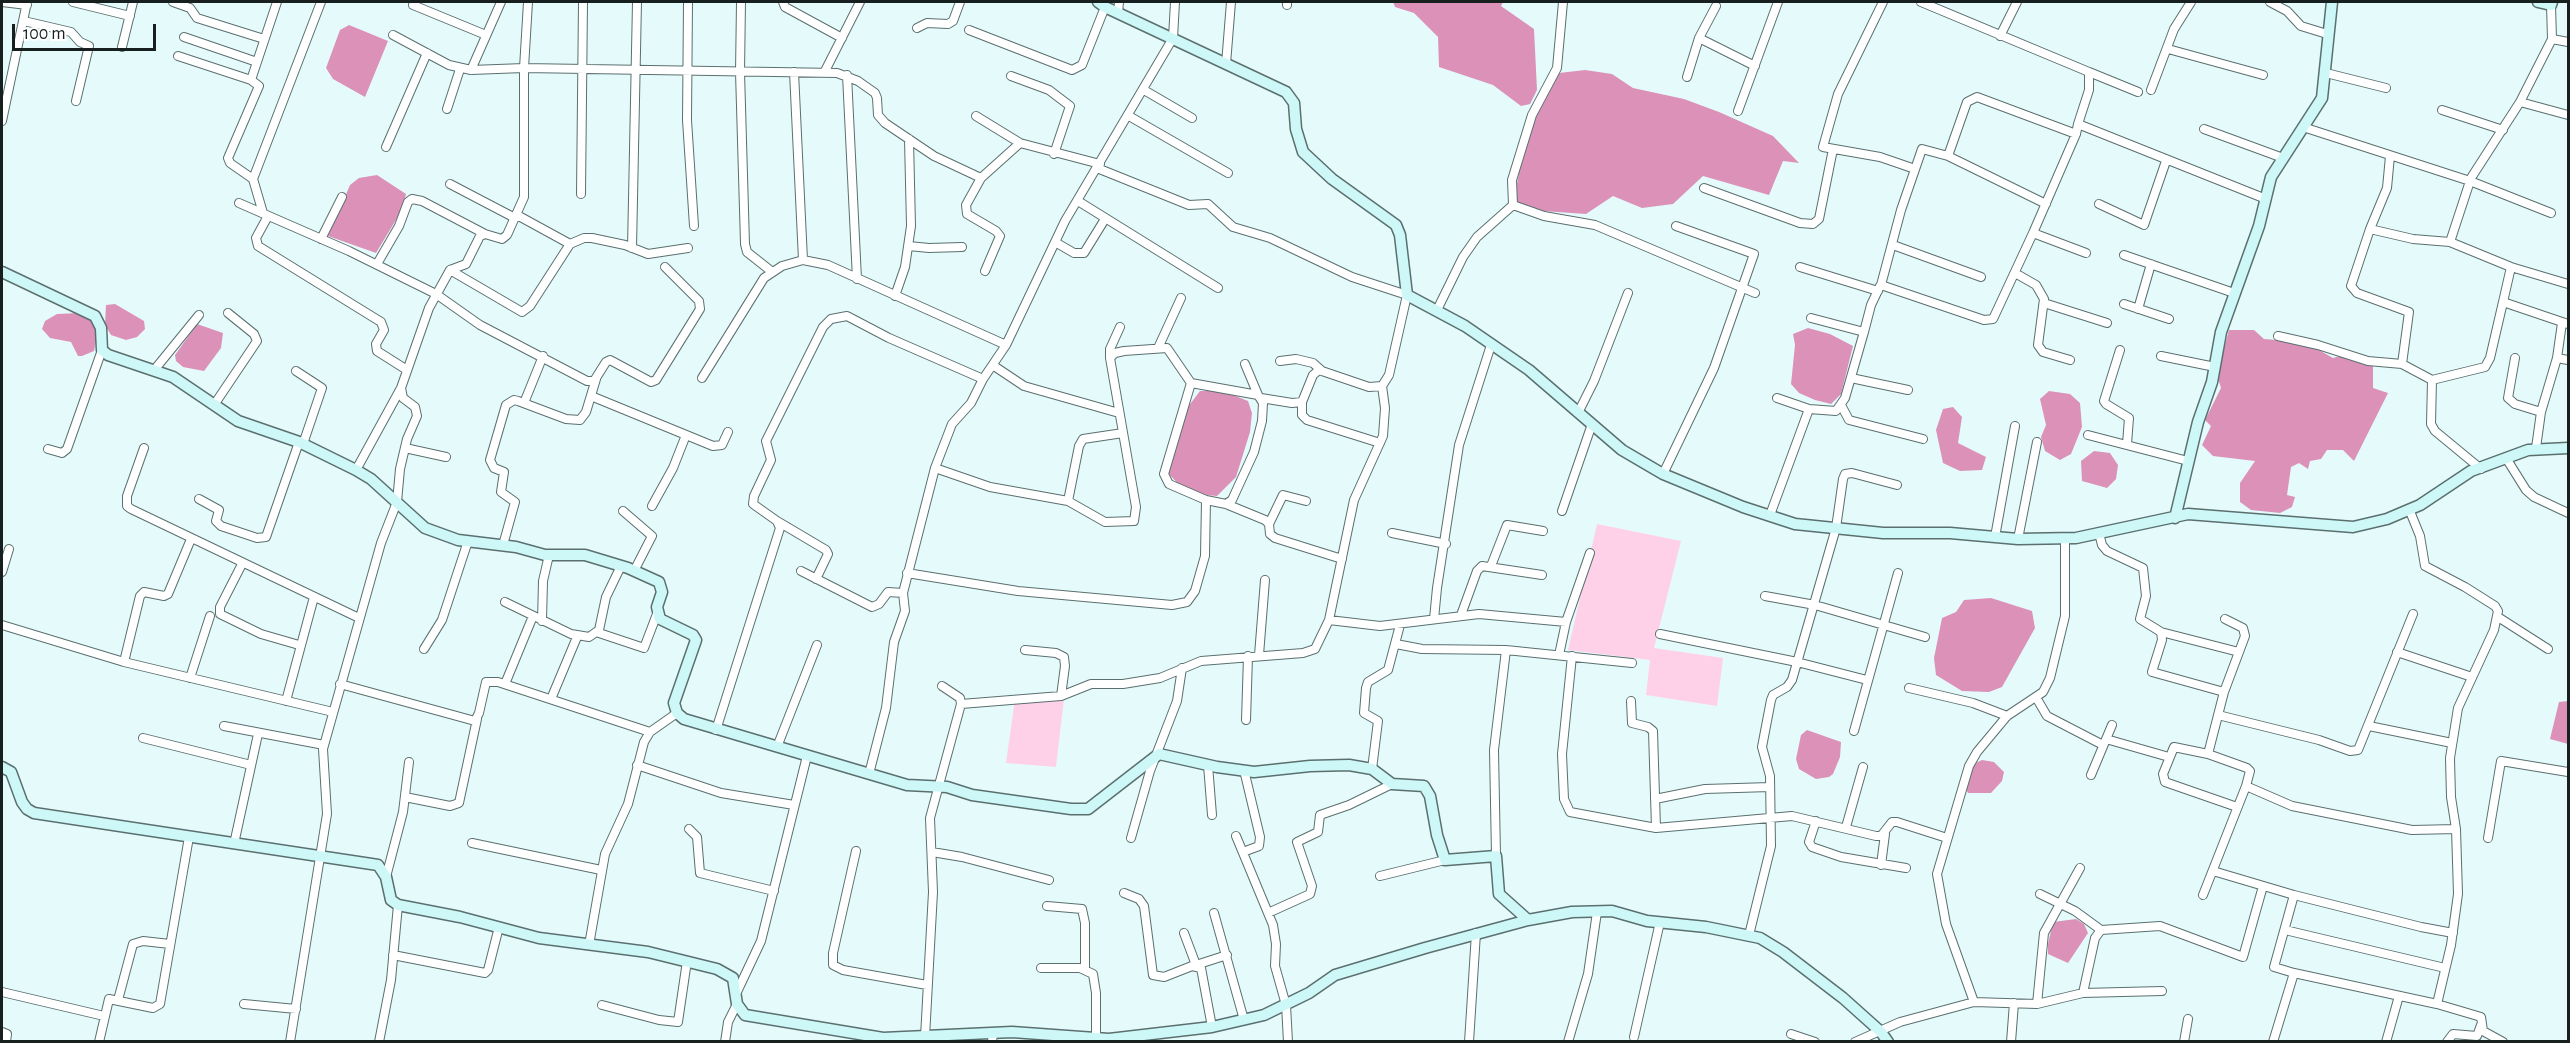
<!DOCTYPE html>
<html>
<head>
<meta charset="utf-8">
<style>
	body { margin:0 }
	#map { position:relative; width:2570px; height:1043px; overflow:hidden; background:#e5fbfb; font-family:"Alegreya Sans",sans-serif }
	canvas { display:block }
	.frame { position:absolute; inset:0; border:3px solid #171f1f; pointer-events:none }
	.scale { position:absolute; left:12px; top:24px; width:144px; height:27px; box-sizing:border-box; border:3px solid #171f1f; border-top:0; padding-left:8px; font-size:18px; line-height:21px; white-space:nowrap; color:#171f1f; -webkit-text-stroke:4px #fff; paint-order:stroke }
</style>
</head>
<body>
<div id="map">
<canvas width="2570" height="1043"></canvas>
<div class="frame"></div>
<div class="scale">100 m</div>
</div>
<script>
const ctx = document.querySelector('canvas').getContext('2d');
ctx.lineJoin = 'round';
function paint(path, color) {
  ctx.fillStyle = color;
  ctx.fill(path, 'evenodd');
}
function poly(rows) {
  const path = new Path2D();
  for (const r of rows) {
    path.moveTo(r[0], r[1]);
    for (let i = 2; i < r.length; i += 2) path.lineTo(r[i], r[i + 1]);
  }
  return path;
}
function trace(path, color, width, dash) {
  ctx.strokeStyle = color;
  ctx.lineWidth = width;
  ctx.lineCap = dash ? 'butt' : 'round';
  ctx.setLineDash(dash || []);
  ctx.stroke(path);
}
paint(poly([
	[1597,524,1681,541,1654,648,1723,658,1717,706,1646,695,1650,660,1568,650],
	[1064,698,1056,767,1006,763,1015,699]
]), '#fed1e8');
paint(poly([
	[1393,2,1503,2,1501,6,1534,29,1537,90,1530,104,1521,106,1493,85,1439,67,1438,37,1414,13,1395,7],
	[349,25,388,41,365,97,333,79,326,68,340,30],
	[1585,70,1612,74,1633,88,1684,99,1719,112,1773,136,1799,163,1783,161,1769,195,1703,176,1673,204,1642,208,1613,196,1586,214,1528,210,1514,200,1524,145,1545,91,1559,73],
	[377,175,406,194,402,210,376,253,328,236,350,185,359,178],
	[115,304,144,321,145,329,137,337,126,340,111,335,105,325,106,305],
	[80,313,96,321,98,330,94,351,82,356,78,356,71,342,50,338,42,329,45,321,57,314],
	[197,324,223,333,221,348,204,371,183,367,176,361,175,355],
	[1808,328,1830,334,1853,346,1841,394,1831,404,1815,400,1799,393,1791,384,1795,345,1793,334],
	[2229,330,2254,330,2264,339,2305,342,2333,358,2343,355,2373,366,2373,388,2388,393,2354,461,2343,450,2327,450,2321,459,2310,461,2308,469,2299,463,2291,467,2287,495,2295,497,2292,507,2280,513,2251,510,2240,502,2240,483,2255,461,2213,456,2202,445,2211,426,2205,420,2221,388,2217,375],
	[1200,391,1223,391,1248,401,1252,413,1250,432,1236,477,1217,496,1195,494,1181,487,1169,474,1167,465,1184,412],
	[2049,391,2070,394,2080,403,2082,427,2071,454,2060,460,2045,451,2041,437,2046,425,2040,399],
	[1953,407,1962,417,1958,443,1986,457,1982,470,1960,471,1943,463,1936,430,1943,409],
	[2094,451,2110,453,2118,465,2116,479,2107,488,2082,481,2081,461],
	[1991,598,2032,611,2035,628,2002,687,1989,692,1962,691,1936,675,1934,658,1942,618,1956,612,1964,600],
	[2568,701,2568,744,2550,739,2559,702],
	[1807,730,1841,742,1840,757,1833,774,1829,777,1816,779,1799,769,1796,759,1801,735],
	[1982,760,1994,762,2004,772,2002,781,1991,793,1968,793,1965,787,1973,764],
	[2076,919,2084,924,2088,933,2068,963,2048,954,2048,944,2053,922]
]), '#dc91b9');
const street = poly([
	[2,2,27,5],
	[73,2,130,16],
	[173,2,190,8,197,18,264,39],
	[688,2,687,120,694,226],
	[741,2,740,72,745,244,747,252,771,271],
	[783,2,785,7,842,38],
	[1563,2,1557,68,1532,115,1512,180,1513,205,1544,216,1595,225,1755,293],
	[1883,2,1838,94,1823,147,1880,157,1915,169],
	[1921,2,2089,72,2089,90,2078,124,2266,199],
	[2270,2,2287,11,2301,26,2327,34],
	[413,5,486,35],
	[1287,5,1287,2],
	[2551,5,2552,39],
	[1118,13,1119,2],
	[24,21,71,32,80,42,89,46,76,101],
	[917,28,927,23,948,24,953,21,960,2],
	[969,30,1072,70,1082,65,1105,7],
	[393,35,449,65,471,70,524,68,837,73,858,81,875,93,877,98,878,115,885,123,934,156,981,178],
	[2000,36,2017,2],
	[184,37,257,62],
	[1699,38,1755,66],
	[2568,42,2552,39,2520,102,2471,178,2450,242,2511,267,2503,302,2568,324],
	[122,47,133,2],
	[2168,49,2263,75],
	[178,56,251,80,259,86,228,158,230,163,253,179,263,213],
	[1226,64,1231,2],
	[471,70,501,2],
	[825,71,860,2],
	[794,72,803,260],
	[2089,72,2138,92],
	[2326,73,2386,88],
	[847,75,857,279],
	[1011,76,1049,90,1070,106,1054,154],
	[1687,77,1699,38,1716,6],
	[251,80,277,2],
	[1144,90,1192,118],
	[2151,90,2174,29,2191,2],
	[2520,102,2568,115],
	[447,109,460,69],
	[2442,110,2503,130],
	[1738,111,1778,2],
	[976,116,1020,143,1100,164],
	[1129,116,1228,173],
	[2,121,27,2],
	[2303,127,2470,181,2551,213],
	[2204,129,2283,158],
	[386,147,427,53],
	[1948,156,1967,102,1977,97,2076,134],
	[1097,168,1189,205,1208,204,1233,227,1270,238,1352,277,1407,295,1389,375,1382,386,1369,387,1319,370,1313,375,1302,402,1292,403,1261,398],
	[253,179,321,2],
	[450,184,515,218],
	[1704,188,1800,223,1813,224,1819,219,1833,149],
	[581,194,583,2],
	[1078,201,1218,288],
	[239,203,349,251,436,294,480,325,587,381,594,381,606,362,610,360,651,382,656,380,700,309,699,301,665,267],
	[2046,204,1948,156,1922,149,1901,210,1881,285,1984,320,1993,319,2033,233,2076,134,2078,124],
	[2099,204,2144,225,2166,161],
	[517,215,570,244,584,238,592,238,625,245,648,254,688,248],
	[268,216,256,238,258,246,381,322,384,330,376,344,377,351,407,370],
	[2370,229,2387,188,2390,156],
	[2033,233,2086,253],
	[321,239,342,197],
	[1055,242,1074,253,1084,253,1105,219],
	[2450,242,2413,239,2370,229,2351,286,2357,293,2409,312,2402,364,2432,380,2431,424,2435,431,2481,469],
	[1893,245,1981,277],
	[909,246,929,248,962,247],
	[632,248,637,2],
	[2124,255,2234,293],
	[377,264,399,226,408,202,412,199,422,201,485,234],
	[1800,267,1878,291],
	[2511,267,2568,284],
	[450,270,522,312,530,306,570,244],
	[985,271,1000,236,996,231,967,214,966,205,981,178,1020,143],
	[2015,273,2036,285,2044,299,2038,345,2043,352,2070,360],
	[895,296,905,267,911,226,909,139],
	[2044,303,2107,323],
	[2124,304,2169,319],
	[2138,309,2151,264],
	[1437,310,1463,257,1477,237,1513,205],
	[1864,332,1871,305,1880,286],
	[2278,336,2318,345,2368,361,2402,364],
	[1158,348,1181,298],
	[2120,350,2104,401,2106,404,2129,418,2127,444],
	[2161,356,2215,367],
	[1110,358,1110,349,1120,327],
	[2515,358,2508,398,2515,404,2541,412],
	[2557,358,2568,360],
	[1280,361,1296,359,1313,363,1322,371],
	[1245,364,1258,395],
	[994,366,1024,386,1119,413],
	[155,369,199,315],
	[296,371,322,388,303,444],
	[702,378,764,278,782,266,803,260,828,265,1006,345],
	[1851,378,1908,390],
	[2432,380,2485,367,2490,358,2503,302],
	[591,396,713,446,722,445,728,432],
	[1777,398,1809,409,1836,411,1845,398,1864,332,1811,318],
	[1302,402,1302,415,1307,420,1380,443],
	[524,403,543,356],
	[214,405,257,341,254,334,228,313],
	[1841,405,1849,420,1923,439],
	[1578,413,1594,381,1628,293],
	[2088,435,2188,461],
	[144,448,127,496,127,506,131,509,359,618],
	[405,448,446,457],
	[2536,448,2541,412,2557,358,2562,323],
	[48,449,62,453,67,449,102,350],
	[2506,458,2526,490,2534,497,2568,513],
	[935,468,990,487,1068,501,1105,522,1134,521,1136,507,1110,358,1115,353,1124,351,1167,348,1191,383],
	[356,470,401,388],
	[1663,474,1714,368,1754,254,1676,226],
	[199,499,219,510,216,521,221,526,257,538,266,537,299,442],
	[1068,501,1079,446,1083,439,1123,433],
	[1226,504,1265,520,1269,524,1270,534,1275,538,1342,559],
	[652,506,673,468,686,435],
	[2409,509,2420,536,2425,566,2465,587,2495,606,2498,611,2494,630,2458,708,2450,758,2451,797,2456,829],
	[623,511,652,536,634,571],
	[1562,511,1592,424],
	[1770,515,1809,409],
	[777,521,826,550,828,554,816,579],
	[1269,524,1283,495,1306,501],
	[1392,533,1446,544],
	[2099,533,2102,545,2107,551,2143,568,2146,596,2140,619,2161,632,2162,640,2152,672,2224,692],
	[1995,537,2015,426],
	[2018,539,2037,442],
	[503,545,515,502,501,492,504,472,494,468,490,460,506,405,514,400,518,401,566,419,580,420,586,412,596,379],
	[242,564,220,607,220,614,261,634,299,645],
	[1491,566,1507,525,1543,531],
	[801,571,872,607,879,604,888,592,903,593],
	[2,572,9,549],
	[907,573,1018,591,1172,605,1187,602,1195,591,1205,556,1206,500,1169,484,1164,474,1191,383,1258,395,1263,403,1262,421,1254,452,1232,500,1226,504,1206,500],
	[1765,596,1815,605,1925,637],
	[505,602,571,634,589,637,599,630,606,597,621,566],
	[1461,615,1477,571,1482,566,1542,575],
	[2498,617,2548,649],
	[1434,619,1437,588,1459,445,1491,345],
	[1329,620,1380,626,1479,614,1566,622,1590,553],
	[542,621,543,581,549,555],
	[2,625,124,662,333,712],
	[596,632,644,648,657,614],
	[2161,632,2239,652],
	[1660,634,1797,662,1867,680],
	[1396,644,1422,649,1506,650,1632,663],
	[424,649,442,620,468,541],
	[1025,650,1056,653,1064,657,1065,666,1061,696],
	[2397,652,2472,677],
	[1259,655,1265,580],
	[1559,655,1566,622],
	[1572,656,1562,754,1564,799,1570,812,1656,828,1792,816,1876,836,1881,836,1892,822,1897,822,1947,838],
	[124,662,140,596,144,592,164,596,168,594,191,539],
	[190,678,210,616],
	[340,684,475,721,479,713,486,682,498,682,650,732],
	[505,684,533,616],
	[1909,688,1973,703,2007,716],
	[551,699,577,637],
	[2037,699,2047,716,2103,745],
	[286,701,314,597],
	[1631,701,1632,723,1648,727,1653,731,1656,828],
	[961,704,1061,696,1091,684,1123,684,1160,678,1201,661,1303,653,1315,649,1329,620,1354,500,1383,436,1385,408,1382,386],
	[2218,715,2319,740,2350,751,2358,750,2413,614],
	[1246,720,1248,656],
	[224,726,324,745],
	[2369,726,2452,743],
	[716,730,780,528,777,521,753,504,754,496,771,460,766,441,823,327,831,319,847,316,889,338,983,379,1006,345,1065,221,1173,38,1175,2],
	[1854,731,1898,573],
	[143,738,251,765],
	[2106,739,2169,757],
	[777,747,817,645],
	[2208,754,2224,692,2245,636,2243,628,2225,619],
	[637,765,721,793,794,805],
	[1208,765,1212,815],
	[1372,769,1378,721,1364,713,1366,688,1368,682,1388,670,1400,625],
	[869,774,886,708,894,642,905,611,903,593,935,468,952,424,971,403,983,379],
	[2091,775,2112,725],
	[405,797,450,806,459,803,477,719],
	[1655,799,1705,789,1770,787],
	[2237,807,2165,782,2163,774,2174,747,2208,754,2247,768,2250,771,2246,786,2292,806,2412,830,2456,829,2458,894,2451,945,2437,1004,2481,1017,2483,1031,2503,1042],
	[1816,821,1809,842,1812,847,1841,857,1906,868],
	[1846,827,1863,767],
	[689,829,697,837,700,873,774,891],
	[1236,836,1273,925,1276,944,1275,966,1286,1005,1288,1042],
	[1131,838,1150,771,1177,701,1182,668],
	[2488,838,2501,761,2568,772],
	[472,843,601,870],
	[234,844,258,734],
	[856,851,833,953,833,965,843,970,927,985],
	[932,852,962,857,1049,880],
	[1243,852,1259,846,1260,837,1244,770],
	[1496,856,1494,750,1506,650],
	[1881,865,1885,834],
	[2213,871,2294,895],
	[1380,876,1445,860],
	[386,877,403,812,409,762],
	[1124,893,1139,899,1144,906,1153,975,1164,977,1192,966,1201,968,1212,1027],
	[2040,894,2075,911,2101,930],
	[2203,895,2246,786],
	[1047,906,1082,909,1085,923,1085,969],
	[1214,913,1244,1020],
	[1268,913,1310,894,1312,886,1297,842,1318,832,1320,815,1349,805,1392,784],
	[2285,930,2445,968],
	[1184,933,1196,965,1227,955],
	[1749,935,1771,846,1770,776,1762,747,1771,700,1773,695,1787,687,1792,680,1836,528,1843,479,1845,474,1852,473,1897,485],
	[589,945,605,854,628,804,644,742,650,732,677,713],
	[393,955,485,973,488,970,499,927],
	[1041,968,1080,968,1093,974,1096,993,1096,1039],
	[2294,973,2274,967,2294,895,2421,927,2453,933],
	[2,992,104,1016],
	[2083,993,2095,938,2101,930,2160,926,2243,957,2263,886],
	[736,994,761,941,807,756],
	[118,1000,133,944,143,941,170,944],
	[1974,1002,1946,924,1937,874,1969,766,1977,752,2007,716,2043,692,2050,678,2065,616,2065,539],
	[244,1004,296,1009],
	[2037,1004,2044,933,2080,868],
	[602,1005,659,1020,678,1022,687,961],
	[2,1032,7,1034,6,1042],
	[1791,1034,1815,1042],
	[925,1037,933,892,930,818,961,704,960,698,942,686],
	[1634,1037,1660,922],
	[99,1042,109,999,153,1008,160,1004,189,837],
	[290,1042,327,814,323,749,381,543,397,502,400,469,407,439,417,416,415,407,403,398,401,388,429,308,450,270,466,264,480,236,485,234,502,239,507,235,524,197,524,68,528,2],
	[379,1042,391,980,398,905],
	[725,1042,728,1022,737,1004],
	[992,1042,993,1033],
	[1469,1042,1476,933],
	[1568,1042,1588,974,1597,912],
	[1855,1042,1900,1022,1974,1002,2037,1004,2083,993,2162,991],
	[2011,1042,2014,1003],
	[2184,1042,2188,1019],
	[2273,1042,2294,973,2437,1004],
	[2386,1042,2399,996],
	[2447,1042,2453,1034,2477,1036,2481,1025]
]);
const secondary = poly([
	[1098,2,1105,7,1286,92,1294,103,1296,129,1303,152,1332,179,1396,225,1400,235,1407,295,1465,326,1529,370,1622,450,1663,474,1743,507,1795,524,1883,533,1950,533,2018,539,2076,538,2188,514,2353,527,2387,519,2420,505,2471,471,2528,450,2568,448],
	[2538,2,2551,5,2552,2],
	[2,272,95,316,101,328,102,350,108,355,173,377,238,421,299,442,356,470,371,479,425,528,458,540,516,547,545,555,585,555,628,568,659,582,662,592,657,607,660,619,693,635,696,640,674,703,677,713,684,719,907,785,947,787,972,795,1071,809,1088,809,1159,754,1217,767,1254,772,1310,766,1349,765,1372,769,1392,784,1424,786,1430,796,1437,835,1445,860,1496,856,1499,894,1528,920],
	[2175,518,2198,422,2212,382,2221,332,2259,226,2271,177,2322,98,2332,2],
	[2,767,11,772,22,802,27,809,34,813,378,865,386,877,391,900,398,905,460,917,539,938,648,952,717,969,733,978,737,1004,745,1015,883,1038,1012,1032,1109,1039,1212,1027,1264,1015,1309,993,1335,975,1425,948,1528,920,1572,912,1612,911,1647,921,1706,927,1760,938,1783,952,1843,998,1881,1032,1888,1042]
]);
trace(street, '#5b6f6f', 10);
trace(secondary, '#5b6f6f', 13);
trace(street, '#fff', 8);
trace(secondary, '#cef8f8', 10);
</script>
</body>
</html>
